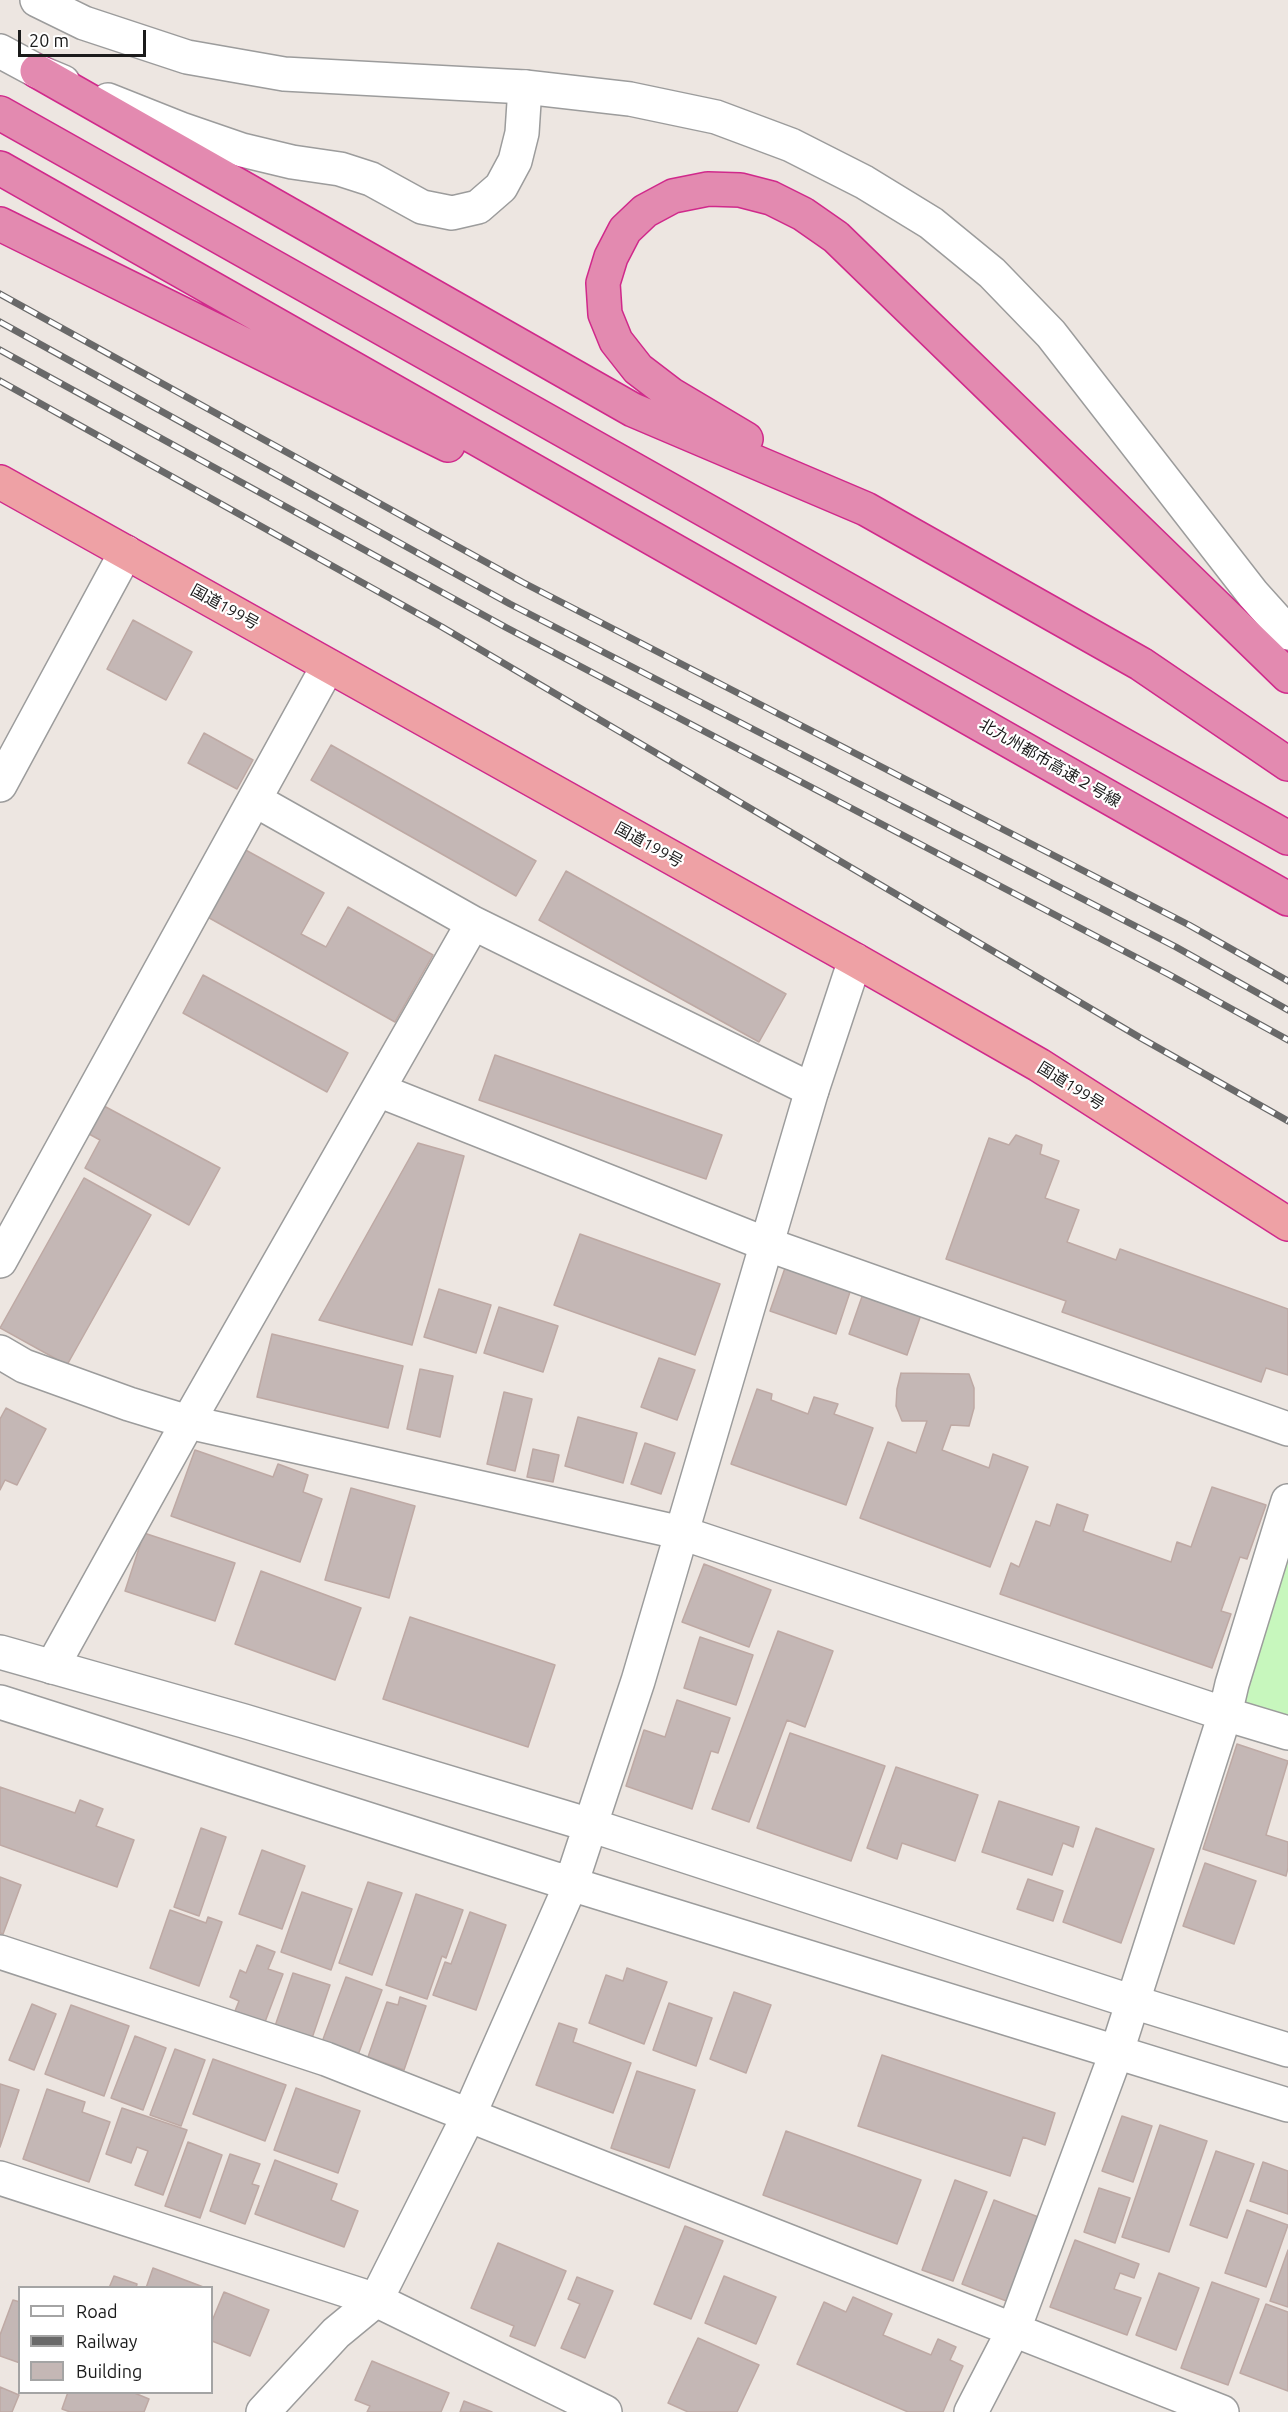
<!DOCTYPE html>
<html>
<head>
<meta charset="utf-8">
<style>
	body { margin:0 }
	#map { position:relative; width:1288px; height:2412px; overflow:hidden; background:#ede6e1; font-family:Ubuntu,sans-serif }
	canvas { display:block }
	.legend { position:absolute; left:18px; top:2286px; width:195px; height:108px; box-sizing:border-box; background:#fff; border:2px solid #a4a4a4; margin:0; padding:8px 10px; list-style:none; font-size:18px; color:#1b1b1b }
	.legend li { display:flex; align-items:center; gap:12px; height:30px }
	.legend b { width:30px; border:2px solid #a4a4a4 }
	.scale { position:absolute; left:18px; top:30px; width:128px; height:27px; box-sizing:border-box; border:3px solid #1b1b1b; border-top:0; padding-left:8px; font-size:18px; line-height:21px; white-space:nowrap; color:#1b1b1b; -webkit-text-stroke:4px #fff; paint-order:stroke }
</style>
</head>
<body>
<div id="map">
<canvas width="1288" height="2412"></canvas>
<ul class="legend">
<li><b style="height:8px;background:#fff"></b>Road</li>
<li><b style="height:8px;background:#696969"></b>Railway</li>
<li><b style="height:16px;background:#c4b7b5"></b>Building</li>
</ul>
<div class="scale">20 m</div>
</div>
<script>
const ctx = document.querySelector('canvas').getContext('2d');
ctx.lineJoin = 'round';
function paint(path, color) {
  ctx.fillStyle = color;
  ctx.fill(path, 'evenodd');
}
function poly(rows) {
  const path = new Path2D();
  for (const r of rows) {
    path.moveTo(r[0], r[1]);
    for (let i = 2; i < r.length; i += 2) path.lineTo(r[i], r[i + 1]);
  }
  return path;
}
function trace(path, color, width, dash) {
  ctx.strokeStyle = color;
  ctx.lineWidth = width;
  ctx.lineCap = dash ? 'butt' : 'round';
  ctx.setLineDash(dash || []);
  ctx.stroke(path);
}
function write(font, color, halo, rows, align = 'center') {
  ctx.font = font + ' Ubuntu,"Noto Sans JP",sans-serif';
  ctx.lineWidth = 4.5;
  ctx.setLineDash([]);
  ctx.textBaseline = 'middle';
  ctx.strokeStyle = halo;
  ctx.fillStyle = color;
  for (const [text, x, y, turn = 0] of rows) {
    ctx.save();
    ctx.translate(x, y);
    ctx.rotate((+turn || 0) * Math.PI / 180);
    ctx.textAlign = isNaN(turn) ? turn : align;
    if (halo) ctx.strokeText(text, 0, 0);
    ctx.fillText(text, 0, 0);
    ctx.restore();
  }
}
paint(poly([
	[1288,1550,1288,1721,1241,1706]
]), '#c7f7bd');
const building = poly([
	[133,620,192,652,166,700,107,669,133,620],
	[204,733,253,760,237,789,188,763,204,733],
	[331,745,536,861,516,896,311,780,331,745],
	[242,848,324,893,301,934,326,947,348,907,433,955,395,1022,204,915,242,848],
	[566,871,786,994,759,1042,539,920,566,871],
	[203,975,348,1053,327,1092,183,1013,203,975],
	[495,1055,722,1135,706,1179,479,1100,495,1055],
	[104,1106,220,1168,189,1225,85,1168,100,1140,89,1134,104,1106],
	[1016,1135,1042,1145,1040,1154,1059,1161,1045,1198,1079,1210,1067,1242,1116,1260,1120,1249,1288,1309,1288,1375,1266,1368,1261,1382,1062,1312,1066,1301,946,1259,989,1138,1009,1145,1016,1135],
	[418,1143,464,1156,412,1345,319,1320,418,1143],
	[84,1178,151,1215,67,1365,0,1328,84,1178],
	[580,1234,720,1284,695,1355,554,1305,580,1234],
	[785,1268,850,1292,836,1334,770,1311,785,1268],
	[865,1288,923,1309,907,1355,849,1334,865,1288],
	[439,1289,491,1305,476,1353,424,1337,439,1289],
	[499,1307,558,1326,543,1372,484,1353,499,1307],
	[272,1334,403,1366,388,1428,257,1397,272,1334],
	[659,1358,695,1370,677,1420,641,1407,659,1358],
	[420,1369,453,1376,440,1437,407,1429,420,1369],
	[901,1373,969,1374,974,1388,974,1408,969,1426,951,1425,942,1450,989,1468,993,1454,1028,1467,990,1567,860,1518,888,1442,916,1453,927,1421,902,1421,896,1406,897,1389,901,1373],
	[757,1389,772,1394,771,1400,808,1414,814,1397,838,1404,834,1414,873,1428,846,1505,731,1464,757,1389],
	[504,1392,532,1399,515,1471,487,1464,504,1392],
	[6,1408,46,1429,17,1485,5,1480,0,1490,0,1419,6,1408],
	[578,1417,637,1433,623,1483,565,1466,578,1417],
	[645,1443,675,1453,661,1494,631,1484,645,1443],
	[533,1449,559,1455,553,1482,527,1477,533,1449],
	[195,1450,273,1477,278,1464,308,1475,303,1492,322,1499,300,1562,171,1516,195,1450],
	[1212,1487,1266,1505,1247,1559,1240,1557,1221,1611,1231,1614,1212,1668,1000,1594,1011,1563,1019,1567,1036,1521,1050,1526,1057,1504,1088,1515,1083,1531,1171,1562,1177,1542,1191,1547,1212,1487],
	[351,1488,415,1506,389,1598,325,1580,351,1488],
	[144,1533,235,1563,215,1621,125,1591,144,1533],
	[704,1564,771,1590,749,1647,682,1622,704,1564],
	[261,1571,361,1608,335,1680,235,1644,261,1571],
	[410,1617,555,1665,528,1747,383,1699,410,1617],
	[778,1631,833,1651,805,1727,787,1720,749,1822,712,1809,778,1631],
	[700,1637,753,1655,736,1705,684,1688,700,1637],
	[677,1700,730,1718,718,1753,711,1751,692,1809,626,1786,644,1730,665,1737,677,1700],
	[790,1733,885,1766,851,1861,757,1828,790,1733],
	[1237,1744,1288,1761,1266,1835,1288,1842,1288,1868,1286,1876,1203,1849,1237,1744],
	[896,1767,978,1795,955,1861,902,1843,897,1859,867,1848,896,1767],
	[0,1787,75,1813,80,1800,103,1809,96,1826,134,1840,117,1887,0,1845,0,1787],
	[999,1801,1079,1827,1073,1847,1063,1843,1052,1875,982,1852,999,1801],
	[201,1828,226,1837,199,1916,174,1907,201,1828],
	[1096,1828,1154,1849,1121,1943,1063,1922,1096,1828],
	[262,1850,305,1866,282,1929,239,1914,262,1850],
	[1205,1863,1256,1881,1234,1944,1183,1926,1205,1863],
	[0,1877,21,1885,3,1934,0,1933,0,1877],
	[1028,1879,1063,1891,1053,1921,1017,1909,1028,1879],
	[368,1882,402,1893,372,1975,339,1963,368,1882],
	[302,1892,352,1909,331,1970,281,1952,302,1892],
	[416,1894,463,1910,446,1958,442,1956,427,1999,386,1985,416,1894],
	[170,1910,206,1923,208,1917,222,1922,199,1986,150,1968,170,1910],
	[470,1912,506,1925,476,2010,433,1995,445,1962,451,1964,470,1912],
	[257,1945,275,1952,268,1969,283,1974,265,2022,235,2011,239,2001,230,1997,240,1970,246,1973,257,1945],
	[627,1968,667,1982,644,2044,589,2023,606,1975,623,1981,627,1968],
	[293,1973,330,1985,309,2047,272,2035,293,1973],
	[346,1977,382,1990,358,2055,322,2042,346,1977],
	[734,1992,771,2005,746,2073,710,2059,734,1992],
	[400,1997,426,2006,404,2070,368,2057,387,2002,398,2005,400,1997],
	[669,2003,712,2018,696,2066,653,2050,669,2003],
	[32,2004,56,2014,34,2070,9,2060,32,2004],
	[71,2005,129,2026,104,2096,45,2074,71,2005],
	[559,2023,577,2029,573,2042,631,2063,613,2113,536,2085,559,2023],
	[135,2036,166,2048,143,2110,111,2098,135,2036],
	[175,2049,205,2060,181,2126,150,2115,175,2049],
	[882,2055,1055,2113,1045,2145,1023,2137,1010,2176,858,2126,882,2055],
	[213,2059,286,2085,265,2141,193,2114,213,2059],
	[637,2071,695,2090,669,2168,611,2148,637,2071],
	[0,2084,19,2090,0,2147,0,2084],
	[296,2088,360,2111,338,2173,274,2150,296,2088],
	[47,2089,85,2102,82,2112,110,2122,89,2182,23,2159,47,2089],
	[122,2108,187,2130,163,2195,135,2185,148,2151,137,2147,131,2163,106,2154,122,2108],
	[1122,2116,1152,2126,1133,2182,1102,2171,1122,2116],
	[1160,2125,1207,2141,1169,2252,1122,2237,1160,2125],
	[786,2131,921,2180,897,2244,763,2195,786,2131],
	[188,2142,222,2155,200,2218,165,2206,188,2142],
	[1216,2151,1254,2164,1227,2238,1190,2225,1216,2151],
	[230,2154,260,2164,252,2184,259,2186,245,2224,210,2211,230,2154],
	[275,2160,337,2184,331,2200,358,2211,344,2247,255,2214,275,2160],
	[1263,2162,1288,2171,1288,2214,1250,2201,1263,2162],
	[955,2180,987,2192,953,2281,922,2270,955,2180],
	[1099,2188,1130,2198,1115,2243,1084,2232,1099,2188],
	[994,2200,1041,2218,1009,2302,962,2284,994,2200],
	[1247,2210,1288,2225,1266,2287,1225,2273,1247,2210],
	[685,2226,723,2241,691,2319,654,2304,685,2226],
	[1075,2240,1139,2264,1134,2278,1120,2273,1114,2289,1141,2298,1127,2335,1050,2307,1075,2240],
	[498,2243,566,2271,535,2346,510,2336,514,2326,471,2308,498,2243],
	[1288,2250,1288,2307,1270,2301,1288,2250],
	[153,2268,206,2288,146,2288,153,2268],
	[1159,2273,1199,2288,1176,2350,1136,2335,1159,2273],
	[114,2276,137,2284,136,2288,109,2288,114,2276],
	[724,2276,776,2297,756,2344,705,2323,724,2276],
	[577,2277,613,2291,585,2358,561,2348,580,2304,568,2299,577,2277],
	[1212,2282,1259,2299,1228,2385,1181,2368,1212,2282],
	[224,2292,269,2310,250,2356,212,2341,212,2321,224,2292],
	[853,2297,892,2314,883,2335,931,2355,938,2339,956,2347,950,2360,963,2366,943,2412,908,2412,797,2364,824,2302,846,2312,853,2297],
	[13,2300,20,2302,20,2363,0,2356,0,2335,13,2300],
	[1266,2304,1288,2312,1288,2391,1240,2373,1266,2304],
	[698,2338,759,2365,737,2412,688,2412,668,2403,698,2338],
	[372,2361,449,2393,441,2412,367,2412,370,2406,355,2400,372,2361],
	[0,2387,19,2395,12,2412,0,2412,0,2387],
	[68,2392,132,2392,149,2399,144,2412,70,2412,62,2409,68,2392],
	[464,2401,492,2412,460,2412,464,2401]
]);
paint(building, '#c4b7b5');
trace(building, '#bea9a4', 1.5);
const minor = poly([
	[0,51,37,71,63,82],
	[108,100,181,129,242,150,292,162,340,169,371,179,422,207,452,213,478,207,501,187,515,161,522,133,525,87],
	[0,785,126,552],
	[255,800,473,923,812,1090],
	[378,1090,766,1244,1288,1429],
	[0,1261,328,666],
	[0,1352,24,1366,129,1404,188,1422,682,1533,1225,1714,1288,1733],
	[52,1667,188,1422,473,923],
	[0,1952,326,2059,1222,2412],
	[0,2178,376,2300,605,2412],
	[971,2412,1014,2329,1117,2051,1225,1714,1232,1684,1288,1501]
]);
const tertiary = poly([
	[37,0,84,23,187,57,284,74,525,87,630,99,716,117,791,145,864,182,931,223,992,273,1051,334,1253,594,1288,633],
	[0,1652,244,1721,590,1825,1133,2002,1288,2050],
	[0,1702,571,1884,1288,2105],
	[263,2412,336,2333,376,2300,469,2115,571,1884,638,1681,812,1090,855,960]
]);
const trunk = poly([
	[0,482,855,960,1039,1065,1288,1224]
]);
const motorway = poly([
	[37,71,633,410,866,509,1141,664,1288,764],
	[0,113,1288,838],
	[0,168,1288,899],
	[0,224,448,445],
	[746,439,672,395,638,369,616,341,605,314,603,283,611,257,625,230,645,211,673,196,708,189,740,190,771,198,803,214,836,237,1288,676]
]);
trace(minor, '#9c9c9c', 36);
trace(tertiary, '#9c9c9c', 36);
trace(trunk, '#d0298b', 36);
trace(motorway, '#d0298b', 36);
trace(minor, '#fff', 33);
trace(tertiary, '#fff', 33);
trace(trunk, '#eea1a5', 33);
trace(motorway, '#e38ab0', 33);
const rail = poly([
	[0,294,522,582,1189,925,1288,981],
	[0,322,510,604,1176,947,1288,1010],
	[0,350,507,628,1168,974,1288,1040],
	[0,381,442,627,1139,1037,1288,1121]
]);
trace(rail, '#696969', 7);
trace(rail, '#fff', 4.5, [14]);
write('16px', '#1b1b1b', '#fff', [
	["国道199号",225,607,29],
	["北九州都市高速２号線",1050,763,30],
	["国道199号",649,845,29],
	["国道199号",1071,1086,32]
]);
</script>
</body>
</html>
